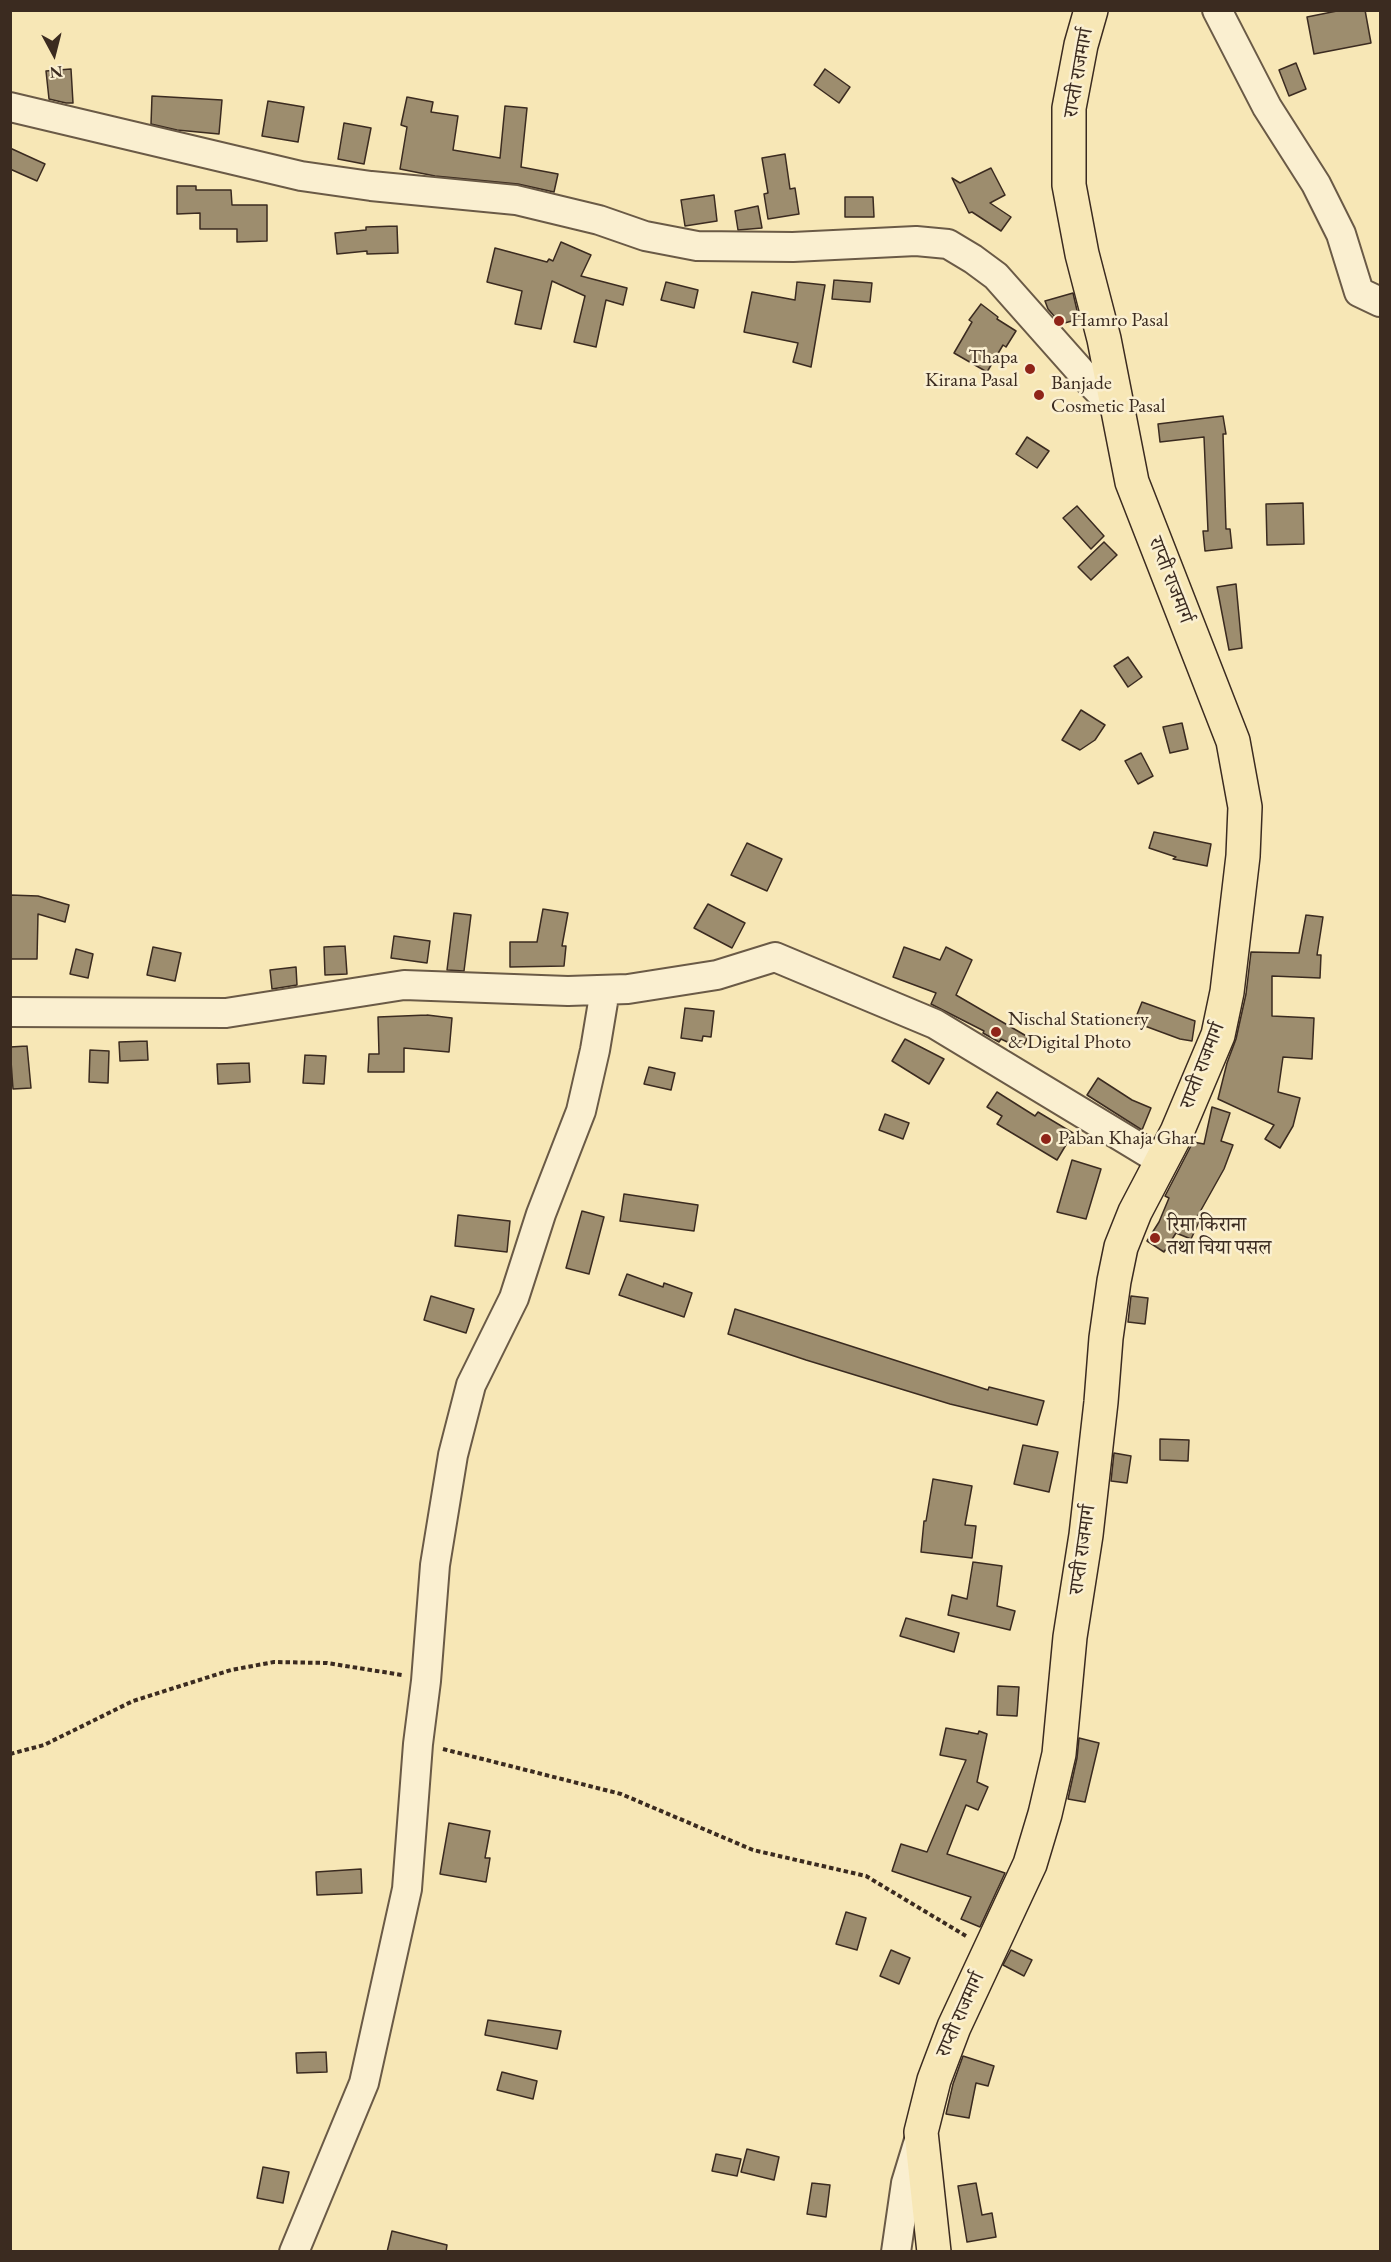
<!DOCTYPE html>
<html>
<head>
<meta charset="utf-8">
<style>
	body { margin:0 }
	#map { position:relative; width:1391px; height:2262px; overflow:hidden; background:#f7e7b6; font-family:"EB Garamond",serif }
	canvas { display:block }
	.frame { position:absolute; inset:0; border:12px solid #3b2b20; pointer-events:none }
	.north { position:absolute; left:24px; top:24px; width:60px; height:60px; -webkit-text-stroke:4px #faefd0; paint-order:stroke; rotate:173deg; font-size:16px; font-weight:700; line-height:24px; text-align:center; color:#3b2b20 }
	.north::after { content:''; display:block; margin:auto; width:21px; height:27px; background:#3b2b20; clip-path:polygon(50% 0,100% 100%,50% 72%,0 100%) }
</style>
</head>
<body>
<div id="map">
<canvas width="1391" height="2262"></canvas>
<div class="frame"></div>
<div class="north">N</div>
</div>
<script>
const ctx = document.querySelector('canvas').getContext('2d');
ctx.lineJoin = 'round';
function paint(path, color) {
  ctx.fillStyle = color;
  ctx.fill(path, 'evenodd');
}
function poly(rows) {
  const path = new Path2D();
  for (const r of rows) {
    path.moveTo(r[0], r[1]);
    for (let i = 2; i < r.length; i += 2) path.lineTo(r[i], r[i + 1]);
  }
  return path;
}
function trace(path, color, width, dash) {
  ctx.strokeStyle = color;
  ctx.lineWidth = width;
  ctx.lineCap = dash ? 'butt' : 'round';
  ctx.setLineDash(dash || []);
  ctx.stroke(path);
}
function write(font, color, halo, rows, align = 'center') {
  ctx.font = font + ' "EB Garamond","Noto Serif Devanagari",serif';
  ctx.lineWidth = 5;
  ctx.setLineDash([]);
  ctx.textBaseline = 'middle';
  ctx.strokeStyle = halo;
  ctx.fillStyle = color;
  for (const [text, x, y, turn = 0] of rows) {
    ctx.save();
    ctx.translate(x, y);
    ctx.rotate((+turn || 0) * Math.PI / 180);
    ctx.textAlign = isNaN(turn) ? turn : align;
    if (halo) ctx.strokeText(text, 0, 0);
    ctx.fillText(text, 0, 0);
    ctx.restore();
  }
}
const building = poly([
	[1342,10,1365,10,1371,43,1314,54,1307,17,1342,10],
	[1296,63,1306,89,1289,96,1279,70,1296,63],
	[71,69,73,103,66,103,49,99,46,71,71,69],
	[825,69,850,87,839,103,814,85,825,69],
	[152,96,222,100,219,134,177,130,151,124,152,96],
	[407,97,433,102,431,112,458,116,453,150,500,158,505,106,527,108,521,167,558,174,554,192,518,184,435,176,400,169,407,127,401,125,407,97],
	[268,101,304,107,298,142,262,136,268,101],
	[344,123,371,128,364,164,338,159,344,123],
	[10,148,45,164,37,181,10,169,10,148],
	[785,154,790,189,795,188,799,214,768,219,764,194,768,193,762,158,785,154],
	[991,168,1005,195,990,203,1011,217,1001,231,972,212,969,213,952,178,960,183,991,168],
	[177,186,196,186,196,190,231,190,232,205,267,205,267,241,237,242,237,229,200,229,200,213,177,214,177,186],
	[714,195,717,221,685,226,681,200,714,195],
	[845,197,873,197,874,217,845,217,845,197],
	[758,206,762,228,738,230,735,211,758,206],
	[397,226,398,253,367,254,367,251,337,254,335,233,366,230,366,227,397,226],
	[561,242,591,255,581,276,627,288,623,305,606,300,596,347,574,342,585,296,552,281,541,329,515,324,522,291,487,282,495,248,547,262,549,259,553,261,561,242],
	[834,280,872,283,870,302,832,299,834,280],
	[666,282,698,290,694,308,661,300,666,282],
	[797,282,825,285,811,367,793,362,798,343,744,332,752,292,795,300,797,282],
	[1073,293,1079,319,1061,324,1048,309,1045,301,1073,293],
	[981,304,998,317,997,319,1016,331,1006,347,1003,345,987,372,954,353,972,322,969,320,981,304],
	[1223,416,1226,434,1223,434,1226,529,1230,529,1232,548,1205,551,1203,531,1208,531,1204,437,1160,442,1158,424,1223,416],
	[1027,437,1049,451,1037,468,1016,454,1027,437],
	[1303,503,1304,544,1267,545,1266,504,1303,503],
	[1077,506,1104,536,1091,549,1063,518,1077,506],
	[1104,542,1117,555,1091,580,1078,567,1104,542],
	[1236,584,1242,648,1229,650,1217,587,1236,584],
	[1128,657,1142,677,1128,687,1114,666,1128,657],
	[1081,710,1105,725,1095,740,1080,750,1062,740,1081,710],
	[1182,723,1188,749,1170,753,1163,727,1182,723],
	[1141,753,1153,776,1138,784,1125,761,1141,753],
	[1154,832,1211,844,1207,866,1173,859,1176,857,1149,848,1154,832],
	[747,843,782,859,767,891,731,875,747,843],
	[10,895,38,896,69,905,65,922,38,914,37,959,10,959,10,895],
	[708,904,745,923,732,948,694,928,708,904],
	[543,909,568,913,562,946,566,946,564,966,510,967,510,942,537,942,543,909],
	[454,913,471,915,464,971,447,970,454,913],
	[1306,915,1323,917,1317,955,1321,955,1320,978,1272,976,1272,1016,1314,1018,1312,1059,1283,1057,1278,1092,1300,1098,1293,1126,1280,1148,1265,1139,1274,1125,1218,1099,1227,1063,1236,1039,1246,994,1251,952,1299,953,1306,915],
	[394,936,430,941,427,963,391,958,394,936],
	[345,946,347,974,325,975,324,947,345,946],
	[153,947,181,953,175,981,147,975,153,947],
	[904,947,940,960,946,947,972,960,956,995,1028,1037,1022,1049,1001,1039,999,1042,983,1033,984,1031,931,1004,936,993,893,977,904,947],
	[76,949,93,954,88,978,70,974,76,949],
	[296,967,297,985,272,989,270,970,296,967],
	[1142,1002,1195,1021,1192,1041,1180,1039,1134,1022,1142,1002],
	[685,1008,714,1011,711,1037,703,1036,702,1041,681,1038,685,1008],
	[427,1015,452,1018,449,1052,404,1048,404,1072,368,1072,369,1054,379,1054,378,1017,427,1015],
	[905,1039,944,1059,929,1084,892,1061,905,1039],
	[147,1041,148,1060,120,1061,119,1042,147,1041],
	[27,1046,31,1088,13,1089,10,1047,27,1046],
	[90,1050,109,1051,108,1083,89,1082,90,1050],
	[305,1055,326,1056,324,1084,303,1083,305,1055],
	[249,1063,250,1082,218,1084,217,1064,249,1063],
	[649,1067,675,1073,671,1090,644,1084,649,1067],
	[1098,1078,1132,1100,1151,1108,1142,1130,1087,1095,1098,1078],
	[997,1092,1035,1116,1038,1112,1073,1133,1057,1160,997,1124,1002,1116,987,1107,997,1092],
	[1212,1107,1230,1113,1221,1141,1233,1145,1224,1169,1196,1219,1200,1220,1191,1239,1176,1233,1164,1252,1147,1241,1159,1222,1169,1198,1165,1196,1193,1142,1204,1144,1212,1107],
	[885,1114,909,1123,903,1139,879,1130,885,1114],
	[1072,1160,1101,1169,1086,1219,1057,1212,1072,1160],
	[624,1194,698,1205,694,1231,620,1221,624,1194],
	[582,1211,604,1217,589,1274,566,1268,582,1211],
	[458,1215,510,1221,507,1252,455,1246,458,1215],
	[627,1274,663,1287,664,1283,692,1293,684,1317,619,1295,627,1274],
	[431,1296,474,1309,466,1333,424,1320,431,1296],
	[1131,1296,1148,1298,1145,1324,1128,1322,1131,1296],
	[735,1309,988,1390,989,1387,1044,1401,1037,1425,950,1404,806,1360,728,1334,735,1309],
	[1160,1439,1189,1440,1188,1461,1160,1460,1160,1439],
	[1023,1445,1058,1452,1049,1492,1014,1484,1023,1445],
	[1114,1453,1131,1456,1127,1483,1111,1481,1114,1453],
	[933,1479,972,1486,965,1525,976,1526,972,1558,921,1552,924,1521,926,1521,933,1479],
	[973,1562,1002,1566,997,1606,1015,1611,1010,1630,948,1615,952,1595,967,1599,973,1562],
	[906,1618,959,1633,954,1652,900,1636,906,1618],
	[998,1686,1019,1687,1017,1716,997,1715,998,1686],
	[946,1728,978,1734,979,1731,987,1734,977,1782,988,1787,978,1810,966,1805,947,1854,1005,1873,980,1927,961,1919,971,1897,892,1871,901,1844,927,1852,966,1760,940,1755,946,1728],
	[1079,1738,1099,1743,1085,1802,1068,1799,1077,1758,1079,1738],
	[449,1823,490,1831,485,1858,490,1858,486,1882,440,1874,449,1823],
	[361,1869,362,1893,317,1895,316,1872,361,1869],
	[846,1912,866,1918,857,1950,836,1944,846,1912],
	[891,1950,910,1958,899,1984,880,1976,891,1950],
	[1011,1950,1032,1960,1024,1976,1003,1965,1011,1950],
	[488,2020,561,2031,557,2049,485,2035,488,2020],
	[326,2052,327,2072,297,2073,296,2053,326,2052],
	[963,2056,994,2066,988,2086,976,2083,969,2118,946,2114,953,2084,963,2056],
	[502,2072,537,2081,533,2099,497,2090,502,2072],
	[747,2149,779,2157,774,2180,741,2172,747,2149],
	[716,2154,741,2159,737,2176,712,2171,716,2154],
	[263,2167,289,2172,283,2203,257,2198,263,2167],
	[812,2183,830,2185,826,2217,807,2214,812,2183],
	[976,2183,982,2215,992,2213,996,2237,967,2242,958,2186,976,2183],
	[392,2231,447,2245,446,2252,387,2252,392,2231]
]);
paint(building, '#9d8d6e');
trace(building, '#3b2b20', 1.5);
const minor = poly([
	[1217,10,1267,107,1316,184,1341,234,1359,292,1380,302],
	[10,107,301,176,371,186,516,200,599,220,645,236,697,246,793,247,916,241,948,244,973,259,996,276,1090,382,1118,410],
	[10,1012,226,1013,404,985,568,991,628,989,717,975,775,957,935,1024,1160,1160],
	[294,2252,364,2083,407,1889,418,1744,426,1681,435,1565,453,1455,471,1385,514,1298,541,1214,581,1111,595,1050,605,990],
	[896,2252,906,2183,920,2137]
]);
const major = poly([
	[934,2252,921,2132,934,2080,954,2027,1030,1864,1045,1814,1059,1754,1070,1637,1086,1535,1101,1402,1106,1338,1114,1281,1121,1247,1135,1212,1177,1132,1218,1035,1227,992,1243,856,1245,807,1233,741,1132,482,1104,339,1082,254,1069,185,1069,108,1081,45,1091,10]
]);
trace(minor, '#6a5a46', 32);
trace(major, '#3b2b20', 36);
trace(poly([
	[443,1749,621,1794,753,1850,866,1876,966,1936],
	[10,1754,44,1745,133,1701,231,1670,274,1662,327,1663,402,1675]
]), '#3b2b20', 4, [4.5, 3]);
trace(minor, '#faefd0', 28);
trace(major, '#f7e7b6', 33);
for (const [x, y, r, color] of [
	[1059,321,6,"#8f2418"],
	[1030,369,6,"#8f2418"],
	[1039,395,6,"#8f2418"],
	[996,1032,6,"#8f2418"],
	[1046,1139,6,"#8f2418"],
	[1155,1238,6,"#8f2418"]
]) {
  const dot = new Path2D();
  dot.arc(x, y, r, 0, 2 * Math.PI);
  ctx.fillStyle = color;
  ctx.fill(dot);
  trace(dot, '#faefd0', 2);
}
write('20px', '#3b2b20', '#faefd0', [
	["राप्ती राजमार्ग",1079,73,-80],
	["राप्ती राजमार्ग",1170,580,69],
	["राप्ती राजमार्ग",1203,1066,-69],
	["राप्ती राजमार्ग",1083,1550,-82],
	["राप्ती राजमार्ग",961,2015,-66]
]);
write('20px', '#3b2b20', '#faefd0', [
	["Hamro Pasal",1071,321],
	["Thapa",1018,358,"right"],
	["Kirana Pasal",1018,381,"right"],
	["Banjade",1051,384],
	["Cosmetic Pasal",1051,407],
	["Nischal Stationery",1008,1020],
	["& Digital Photo",1008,1043],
	["Paban Khaja Ghar",1058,1139],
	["रिमा किराना",1167,1226],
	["तथा चिया पसल",1167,1249]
], 'left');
</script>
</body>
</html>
